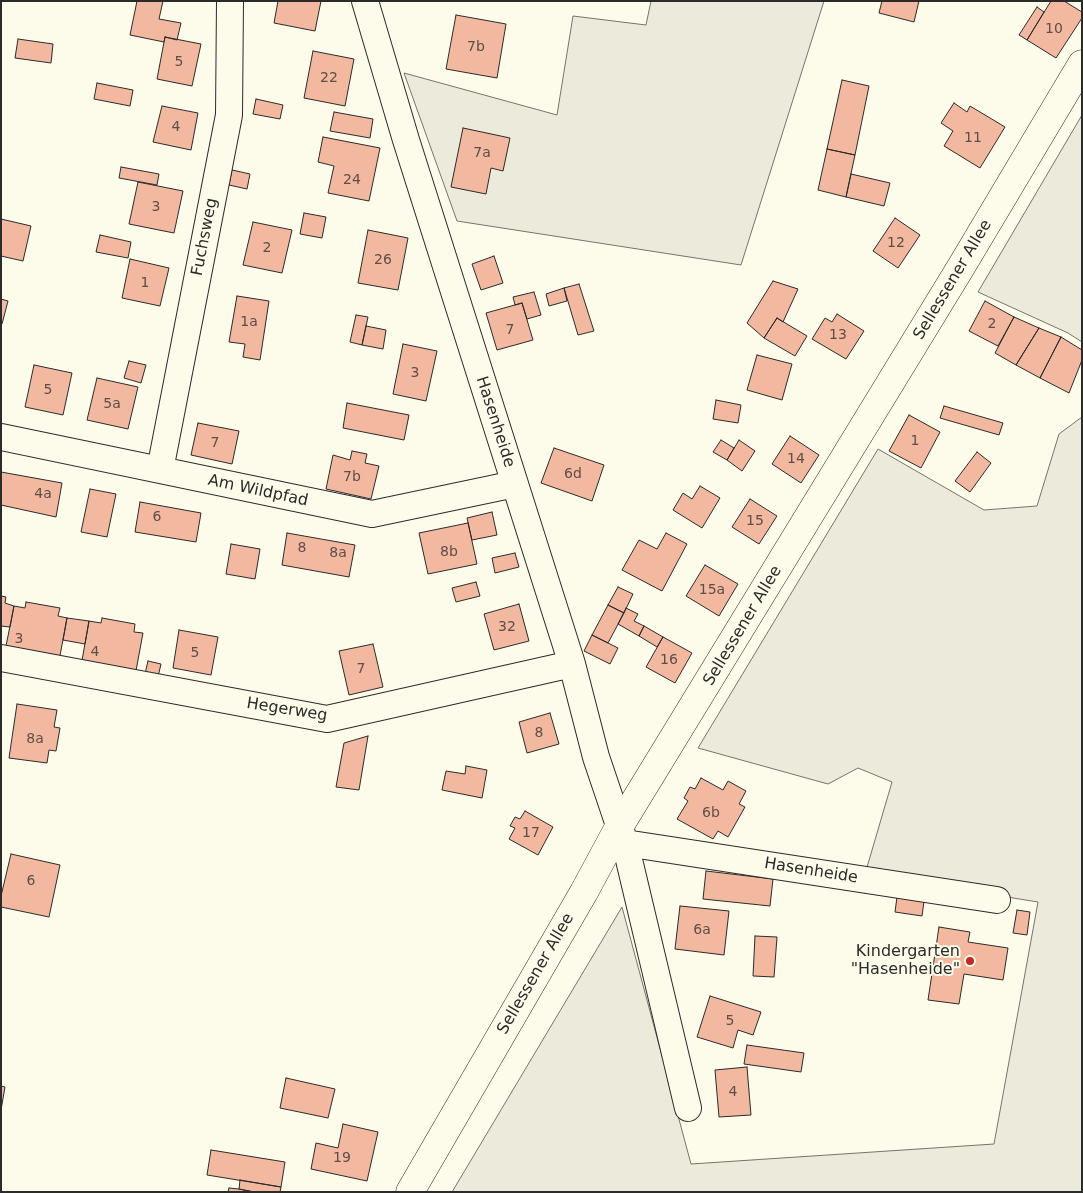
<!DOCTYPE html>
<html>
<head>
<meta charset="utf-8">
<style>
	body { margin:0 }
	#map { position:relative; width:1083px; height:1193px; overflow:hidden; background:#fdfbea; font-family:"DejaVu Sans",sans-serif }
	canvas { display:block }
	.frame { position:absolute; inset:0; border:2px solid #2b2b2b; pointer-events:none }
</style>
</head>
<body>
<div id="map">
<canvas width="1083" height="1193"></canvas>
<div class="frame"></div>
</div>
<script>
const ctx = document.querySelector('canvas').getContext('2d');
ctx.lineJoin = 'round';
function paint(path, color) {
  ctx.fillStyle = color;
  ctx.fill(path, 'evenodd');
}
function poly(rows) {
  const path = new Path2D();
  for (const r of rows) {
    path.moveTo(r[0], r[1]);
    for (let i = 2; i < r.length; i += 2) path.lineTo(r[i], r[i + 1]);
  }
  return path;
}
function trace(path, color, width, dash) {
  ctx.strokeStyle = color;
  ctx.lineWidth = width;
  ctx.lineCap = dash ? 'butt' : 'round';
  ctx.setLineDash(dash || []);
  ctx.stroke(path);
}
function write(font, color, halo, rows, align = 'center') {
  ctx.font = font + ' "DejaVu Sans",sans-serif';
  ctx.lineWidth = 4;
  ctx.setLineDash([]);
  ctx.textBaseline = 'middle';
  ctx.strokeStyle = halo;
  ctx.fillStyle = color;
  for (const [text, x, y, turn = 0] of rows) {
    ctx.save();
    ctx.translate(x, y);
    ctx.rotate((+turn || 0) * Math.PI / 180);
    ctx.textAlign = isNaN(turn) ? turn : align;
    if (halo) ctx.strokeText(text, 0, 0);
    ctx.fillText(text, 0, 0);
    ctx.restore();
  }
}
const green = poly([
	[651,1,824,1,741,265,457,221,404,73,557,115,573,16,646,25,651,1],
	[1082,115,1082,342,1068,333,978,292,1082,115],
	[1082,417,1082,1192,452,1192,622,907,691,1164,994,1144,1038,902,865,874,892,782,858,768,828,784,698,748,878,449,984,510,1037,506,1059,434,1082,417]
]);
paint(green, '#ecebdb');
trace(green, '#74746e', 1);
const building = poly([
	[137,1,163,1,159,19,181,23,177,40,165,37,164,42,130,35,137,1],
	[278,1,321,1,315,31,274,23,278,1],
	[882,1,919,1,914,22,879,13,882,1],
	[1051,1,1064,1,1082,12,1082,18,1056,58,1027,40,1051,1],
	[1037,7,1044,12,1027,40,1019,35,1037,7],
	[456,15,506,24,497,78,446,69,456,15],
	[165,37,201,44,192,86,157,79,165,37],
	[18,39,53,44,51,63,15,58,18,39],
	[313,51,354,59,345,106,304,98,313,51],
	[842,80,869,86,855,155,827,149,842,80],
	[97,83,133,90,130,106,94,99,97,83],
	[256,99,283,105,280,119,253,114,256,99],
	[954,103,967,112,970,106,1005,127,980,168,944,146,953,131,941,123,954,103],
	[162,106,198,113,191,150,153,142,162,106],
	[334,112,373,119,370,138,330,131,334,112],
	[463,128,510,138,503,171,491,168,486,194,451,187,463,128],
	[323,137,380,148,369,201,328,193,334,166,318,162,323,137],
	[827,149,855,155,846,197,818,190,827,149],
	[121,167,159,174,157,185,119,178,121,167],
	[232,170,250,174,247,189,229,185,232,170],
	[851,174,890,183,884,206,846,197,851,174],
	[138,182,183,191,174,233,129,224,138,182],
	[304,213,326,217,322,238,300,234,304,213],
	[895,218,920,235,898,268,873,251,895,218],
	[1,219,31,226,23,261,1,256,1,219],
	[253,222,292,230,282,273,243,265,253,222],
	[368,230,408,238,398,290,358,283,368,230],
	[100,235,131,242,128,258,96,252,100,235],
	[494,256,503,283,481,290,472,264,494,256],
	[130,259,169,268,160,306,122,298,130,259],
	[773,281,798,289,783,322,777,318,764,338,747,323,773,281],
	[579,284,594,331,578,335,564,288,579,284],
	[564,288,567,301,549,306,546,294,564,288],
	[534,292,541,315,527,319,522,303,515,305,513,297,534,292],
	[237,296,269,301,260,360,243,357,245,344,229,342,237,296],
	[1,299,8,301,2,324,1,324,1,299],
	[985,301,1014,317,998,346,969,331,985,301],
	[522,303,533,340,497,350,486,313,522,303],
	[837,314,864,331,846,359,812,339,825,318,832,322,837,314],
	[356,315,368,317,362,345,350,342,356,315],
	[1014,317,1039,328,1016,365,995,353,1014,317],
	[777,318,807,336,795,356,764,338,777,318],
	[366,326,386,330,383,349,362,345,366,326],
	[1039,328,1061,337,1040,378,1016,365,1039,328],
	[1061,337,1082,350,1082,360,1069,393,1040,378,1061,337],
	[403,344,437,351,426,401,393,394,403,344],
	[757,355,792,364,782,400,747,390,757,355],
	[129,361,146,365,141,383,124,378,129,361],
	[34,365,72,373,63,415,25,407,34,365],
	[97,378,138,387,128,429,87,420,97,378],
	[716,400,741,405,738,423,713,419,716,400],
	[347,403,409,415,404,440,343,428,347,403],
	[944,406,1003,423,999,435,940,418,944,406],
	[909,415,940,432,921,468,889,451,909,415],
	[198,423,239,431,232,464,191,455,198,423],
	[790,436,819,455,801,483,772,464,790,436],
	[721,440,734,448,727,460,713,452,721,440],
	[739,440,755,451,742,471,727,460,739,440],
	[554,448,604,465,592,501,541,483,554,448],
	[352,451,367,454,365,463,379,466,371,499,326,489,333,455,350,460,352,451],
	[977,452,991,463,970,492,955,481,977,452],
	[1,472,62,483,56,517,1,505,1,472],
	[700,486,720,498,702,528,673,510,683,493,692,499,700,486],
	[90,489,116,494,107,537,81,532,90,489],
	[750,499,777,516,759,544,732,527,750,499],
	[140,502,201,513,196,542,135,532,140,502],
	[492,512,497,535,472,540,467,518,492,512],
	[468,523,477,564,428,574,419,533,468,523],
	[287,533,355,545,349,577,282,565,287,533],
	[666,533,687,544,662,591,622,570,639,540,657,549,666,533],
	[231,544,260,549,255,579,226,574,231,544],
	[515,553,519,567,495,573,492,558,515,553],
	[705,565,738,584,719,616,686,596,705,565],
	[476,582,480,596,456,602,452,588,476,582],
	[618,587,633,594,624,613,608,605,618,587],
	[1,596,6,597,5,603,14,606,10,627,1,626,1,596],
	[26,602,60,608,58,616,67,618,59,661,5,651,14,606,25,608,26,602],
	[519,604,529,641,494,650,484,614,519,604],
	[608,605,624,613,608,643,592,635,608,605],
	[626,608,638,614,634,621,644,626,639,636,618,624,626,608],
	[67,618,89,621,85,644,63,640,67,618],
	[102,618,135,624,134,632,143,633,135,676,81,666,89,621,101,623,102,618],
	[644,626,663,637,657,647,639,636,644,626],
	[179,630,218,637,211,675,173,668,179,630],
	[592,635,618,648,610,664,584,651,592,635],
	[663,637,692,653,675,683,646,667,663,637],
	[373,644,383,687,349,695,339,651,373,644],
	[148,661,161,664,157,681,144,678,148,661],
	[17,704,57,710,54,727,60,728,56,751,49,750,47,763,9,758,17,704],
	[550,713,559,744,527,753,519,722,550,713],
	[368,736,359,790,336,787,344,743,368,736],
	[466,766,487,770,482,798,442,790,446,771,465,774,466,766],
	[701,778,723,790,728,781,746,791,739,804,745,807,728,837,718,831,713,839,677,819,688,801,684,798,690,787,695,789,701,778],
	[525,811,553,827,538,855,509,839,515,828,510,826,515,817,520,819,525,811],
	[11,854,60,865,49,917,1,907,1,896,11,854],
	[706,871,773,879,770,906,703,899,706,871],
	[897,897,924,901,922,916,895,912,897,897],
	[680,906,729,911,724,955,675,949,680,906],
	[1017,910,1030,912,1027,935,1013,933,1017,910],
	[939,927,970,932,968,942,1008,948,1003,980,964,974,959,1004,928,1000,939,927],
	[755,936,777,937,774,977,753,976,755,936],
	[710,996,761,1012,753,1035,738,1030,733,1048,697,1037,710,996],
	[747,1045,804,1053,801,1072,744,1064,747,1045],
	[747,1067,751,1115,719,1117,715,1070,747,1067],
	[286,1078,335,1089,328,1118,280,1108,286,1078],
	[1,1086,5,1087,1,1110,1,1086],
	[343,1124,378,1132,367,1181,311,1169,316,1143,338,1148,343,1124],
	[211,1150,285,1162,281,1187,207,1175,211,1150],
	[240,1180,281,1187,280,1192,254,1192,239,1189,240,1180],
	[229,1188,239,1189,254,1192,228,1192,229,1188]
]);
paint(building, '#f2b8a0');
trace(building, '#2b2b2b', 1);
const minor = poly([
	[365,1,406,140,572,664,596,757,625,843,688,1108],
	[1,437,372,514,515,484],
	[160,470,229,115,230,1],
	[1,658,327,719,572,664],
	[625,843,997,900]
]);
const major = poly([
	[410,1192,584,892,619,827,961,267,1082,64]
]);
trace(minor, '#2b2b2b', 28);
trace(major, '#2b2b2b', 29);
trace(minor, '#fdfbea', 26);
trace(major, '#fdfbea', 28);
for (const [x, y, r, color] of [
	[970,961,5,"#c62828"]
]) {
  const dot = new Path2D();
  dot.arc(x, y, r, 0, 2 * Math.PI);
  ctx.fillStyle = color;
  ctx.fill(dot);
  trace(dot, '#fdfbea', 2);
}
write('14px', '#5d4e48', null, [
	["10",1054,29],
	["7b",476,47],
	["5",179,62],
	["22",329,78],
	["4",176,127],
	["11",973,138],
	["7a",482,153],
	["24",352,180],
	["3",156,207],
	["12",896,243],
	["2",267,248],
	["26",383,260],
	["1",145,283],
	["1a",249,322],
	["2",992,324],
	["7",510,330],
	["13",838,335],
	["3",415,373],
	["5",48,390],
	["5a",112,404],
	["1",915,441],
	["7",215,443],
	["14",796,459],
	["6d",573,474],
	["7b",352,477],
	["4a",43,494],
	["6",157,517],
	["15",755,521],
	["8",302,548],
	["8b",449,552],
	["8a",338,553],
	["15a",712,590],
	["32",507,627],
	["3",19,639],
	["4",95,652],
	["5",195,653],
	["16",669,660],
	["7",361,669],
	["8",539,733],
	["8a",35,739],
	["6b",711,813],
	["17",531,833],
	["6",31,881],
	["6a",702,930],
	["5",730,1021],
	["4",733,1092],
	["19",342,1158]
]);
write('16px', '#2b2b2b', '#fdfbea', [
	["Fuchsweg",205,237,-79],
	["Sellessener Allee",953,280,-59],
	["Hasenheide",495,422,72],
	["Am Wildpfad",258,491,12],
	["Sellessener Allee",743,626,-59],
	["Hegerweg",287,710,9],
	["Hasenheide",811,871,9],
	["Sellessener Allee",536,974,-60]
]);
write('16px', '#2b2b2b', '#fdfbea', [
	["Kindergarten",960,952],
	["\"Hasenheide\"",960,970]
], 'right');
</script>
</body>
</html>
